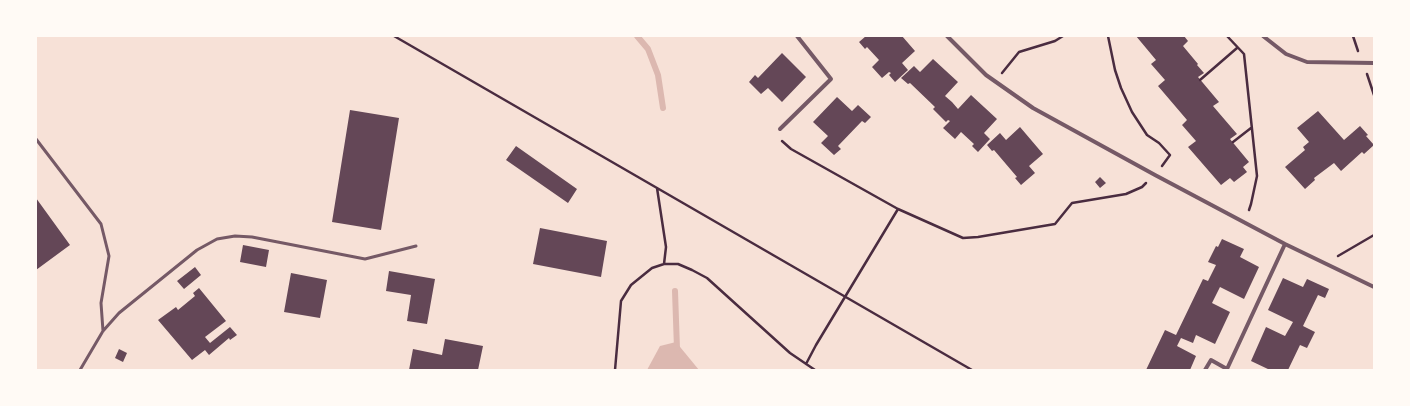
<!DOCTYPE html>
<html>
<head>
<meta charset="utf-8">
<style>
	body { margin:0 }
	#map { position:relative; width:1410px; height:406px; overflow:hidden; background:#f7e1d7; font-family:Ubuntu,sans-serif }
	canvas { display:block }
	.frame { position:absolute; inset:0; border:37px solid #fffaf5; pointer-events:none }
</style>
</head>
<body>
<div id="map">
<canvas width="1410" height="406"></canvas>
<div class="frame"></div>
</div>
<script>
const ctx = document.querySelector('canvas').getContext('2d');
ctx.lineJoin = 'round';
function paint(path, color) {
  ctx.fillStyle = color;
  ctx.fill(path, 'evenodd');
}
function poly(rows) {
  const path = new Path2D();
  for (const r of rows) {
    path.moveTo(r[0], r[1]);
    for (let i = 2; i < r.length; i += 2) path.lineTo(r[i], r[i + 1]);
  }
  return path;
}
function trace(path, color, width, dash) {
  ctx.strokeStyle = color;
  ctx.lineWidth = width;
  ctx.lineCap = dash ? 'butt' : 'round';
  ctx.setLineDash(dash || []);
  ctx.stroke(path);
}
paint(poly([
	[676,342,699,370,647,370,660,346]
]), '#dcb8b0');
trace(poly([
	[637,36,648,49,658,75,663,108],
	[675,291,677,349]
]), '#dcb8b0', 6);
paint(poly([
	[866,36,902,36,915,51,902,63,908,70,895,82,889,75,891,73,889,72,882,78,872,67,879,60,867,47,865,49,859,42],
	[1136,36,1184,36,1188,41,1183,46,1198,64,1197,65,1204,73,1198,77,1219,102,1213,106,1237,134,1230,139,1249,162,1243,167,1247,172,1234,182,1230,178,1221,185,1188,147,1196,141,1182,125,1187,120,1158,86,1165,80,1151,64,1156,60],
	[782,53,806,77,782,102,768,88,761,94,749,82,755,75,758,78],
	[933,59,958,82,945,96,952,102,958,109,971,95,997,119,984,133,990,139,978,152,972,146,974,144,961,132,955,139,943,128,950,121,948,120,946,122,933,109,935,107,910,83,908,84,901,78,914,66,920,72],
	[837,97,852,111,858,105,871,117,865,123,862,121,838,146,841,149,834,155,821,143,828,136,813,122],
	[350,110,399,118,381,230,332,222],
	[1318,111,1344,140,1360,126,1368,135,1366,136,1374,145,1364,154,1362,152,1341,171,1334,163,1314,178,1315,180,1305,189,1285,167,1305,150,1303,147,1309,142,1297,128],
	[1020,127,1043,154,1029,166,1035,173,1021,185,1015,178,1017,177,994,150,992,151,987,145,1000,133,1006,140],
	[516,146,577,189,568,203,506,160],
	[1100,177,1106,183,1100,188,1095,182],
	[36,198,70,245,36,270],
	[540,228,607,241,601,277,533,264],
	[1222,239,1244,249,1240,257,1259,267,1244,299,1220,287,1212,303,1230,312,1215,344,1196,335,1193,343,1181,338,1177,346,1196,356,1190,370,1146,370,1165,330,1176,335,1203,279,1208,281,1216,265,1208,262,1216,246,1218,247],
	[243,245,269,250,266,267,240,262],
	[195,267,201,275,184,289,177,281],
	[389,271,435,279,427,324,407,321,411,295,386,291],
	[291,273,327,280,320,318,284,312],
	[1283,278,1303,287,1307,279,1329,289,1325,298,1318,295,1303,326,1315,332,1307,348,1300,345,1288,370,1270,370,1251,361,1266,327,1285,336,1293,322,1268,310],
	[199,288,226,321,205,337,210,343,230,327,237,335,230,340,229,338,209,355,205,350,192,360,158,320,176,307,178,310,195,296,193,293],
	[445,339,483,346,478,370,409,370,413,349,442,355],
	[119,349,127,353,123,362,115,358]
]), '#644757');
trace(poly([
	[394,36,972,370],
	[1108,36,1115,70,1121,88,1132,112,1147,135,1159,143,1170,155,1162,166],
	[1227,36,1244,54,1257,176,1251,204,1249,210],
	[1353,36,1358,51],
	[1002,73,1019,52,1055,41,1063,36],
	[1367,74,1374,95],
	[1200,80,1237,48],
	[782,141,791,149,898,209,816,345,806,364],
	[1233,142,1251,128],
	[657,188,666,247,664,264],
	[898,209,963,238,978,237,1055,224,1072,203,1126,194,1142,187,1146,183],
	[1338,256,1374,235],
	[615,370,621,301,631,285,652,268,664,264,678,264,692,270,707,278,790,353,815,370]
]), '#4a2c40', 2.5);
trace(poly([
	[36,139,101,224,109,256,101,303,103,331],
	[80,370,103,331,119,313,197,250,217,239,235,236,252,237,365,259,416,246]
]), '#755966', 3);
trace(poly([
	[947,36,986,75,1033,108,1155,175,1285,244,1374,287],
	[1263,36,1286,54,1307,62,1374,63],
	[780,129,831,79,797,36],
	[1205,370,1211,360,1227,369,1285,244]
]), '#755966', 4);
</script>
</body>
</html>
